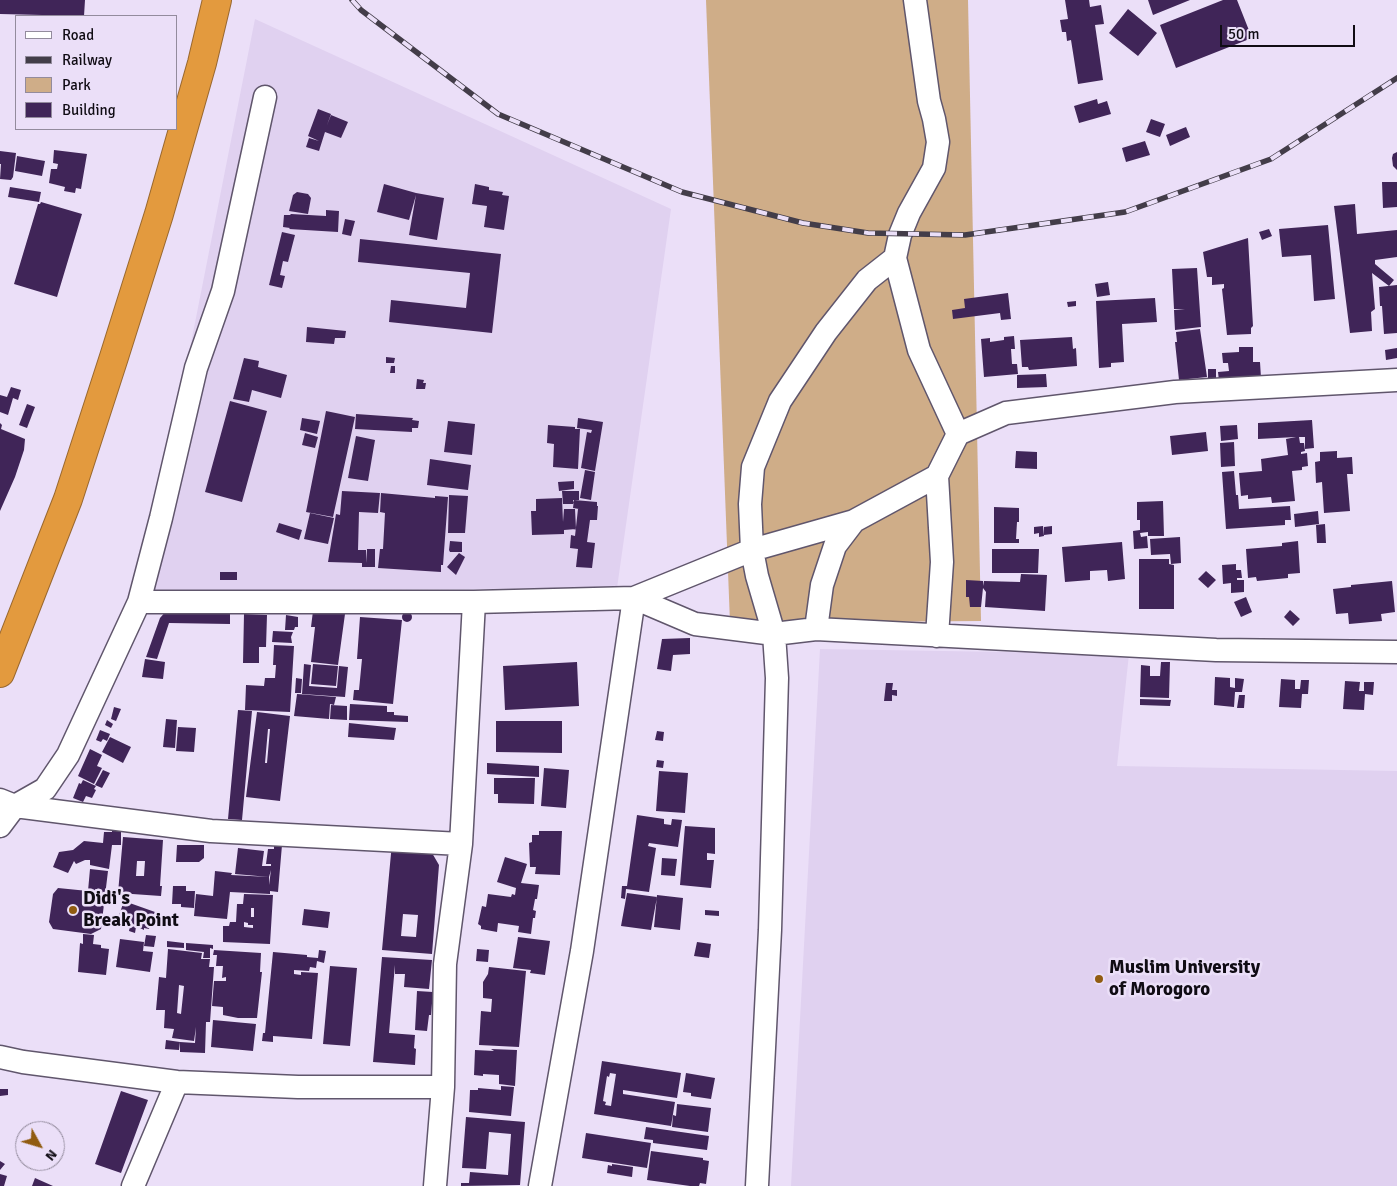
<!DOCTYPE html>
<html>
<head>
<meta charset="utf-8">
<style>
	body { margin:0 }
	#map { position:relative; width:1397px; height:1186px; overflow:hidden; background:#ebdff8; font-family:Signika,sans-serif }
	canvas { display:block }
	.legend { position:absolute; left:15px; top:15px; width:162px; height:115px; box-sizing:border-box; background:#ebdff8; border:1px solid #938b9d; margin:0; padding:6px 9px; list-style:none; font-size:15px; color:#100c14 }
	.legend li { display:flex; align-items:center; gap:10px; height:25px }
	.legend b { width:25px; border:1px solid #938b9d }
	.north { position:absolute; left:15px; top:1121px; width:50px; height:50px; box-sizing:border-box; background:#ebdff8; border:1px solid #938b9d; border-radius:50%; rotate:129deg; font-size:14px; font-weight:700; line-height:20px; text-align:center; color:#100c14 }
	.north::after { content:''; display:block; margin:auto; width:18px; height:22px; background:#915c11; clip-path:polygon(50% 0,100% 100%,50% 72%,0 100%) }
	.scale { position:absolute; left:1220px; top:25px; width:135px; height:22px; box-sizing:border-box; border:2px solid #100c14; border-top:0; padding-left:6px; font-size:15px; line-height:18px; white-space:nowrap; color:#100c14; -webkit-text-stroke:4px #ebdff8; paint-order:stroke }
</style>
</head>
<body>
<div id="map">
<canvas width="1397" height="1186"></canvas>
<ul class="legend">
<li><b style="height:6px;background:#fff"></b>Road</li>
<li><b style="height:6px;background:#433d49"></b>Railway</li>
<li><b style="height:14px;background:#cfad88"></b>Park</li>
<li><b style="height:14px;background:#402558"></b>Building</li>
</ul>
<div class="north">N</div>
<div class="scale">50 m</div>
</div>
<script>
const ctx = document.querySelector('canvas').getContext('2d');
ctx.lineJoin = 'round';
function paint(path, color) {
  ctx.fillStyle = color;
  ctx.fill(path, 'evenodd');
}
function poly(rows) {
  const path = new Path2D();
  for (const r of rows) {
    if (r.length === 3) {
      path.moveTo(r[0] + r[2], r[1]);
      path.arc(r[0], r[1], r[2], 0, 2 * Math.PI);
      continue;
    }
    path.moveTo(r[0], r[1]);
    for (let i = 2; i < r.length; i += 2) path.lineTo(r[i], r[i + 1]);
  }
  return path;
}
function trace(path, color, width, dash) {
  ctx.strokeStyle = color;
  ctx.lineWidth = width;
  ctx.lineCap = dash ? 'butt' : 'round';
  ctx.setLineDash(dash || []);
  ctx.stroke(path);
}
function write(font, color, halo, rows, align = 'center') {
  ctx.font = font + ' Signika,sans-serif';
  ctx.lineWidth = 5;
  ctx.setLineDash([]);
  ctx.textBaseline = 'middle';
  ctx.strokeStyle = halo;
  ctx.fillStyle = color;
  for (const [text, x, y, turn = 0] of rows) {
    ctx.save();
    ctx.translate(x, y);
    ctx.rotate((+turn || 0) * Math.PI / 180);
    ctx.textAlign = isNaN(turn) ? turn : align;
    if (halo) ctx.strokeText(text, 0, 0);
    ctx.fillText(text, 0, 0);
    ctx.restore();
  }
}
paint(poly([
	[255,19,671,209,617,588,142,591],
	[820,649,1129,654,1117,766,1397,771,1397,1186,791,1186]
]), '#e0d1f0');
paint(poly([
	[706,0,968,0,981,621,730,623]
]), '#cfad88');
paint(poly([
	[0,0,85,0,84,16,0,14],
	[1065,0,1089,0,1090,7,1101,5,1104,24,1095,25,1103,80,1078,84,1071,40,1067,41,1066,32,1062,32,1060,20,1068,19],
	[1148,0,1190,0,1153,15],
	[1223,0,1237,0,1252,38,1176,68,1160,25],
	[1128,9,1157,33,1138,56,1109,33],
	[1097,99,1098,104,1107,101,1111,114,1079,123,1074,106],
	[318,109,331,114,327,125,331,115,348,122,341,138,325,132,319,151,306,147,309,138,319,141,308,136],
	[1151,119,1165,124,1160,137,1146,132],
	[1186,127,1190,137,1170,146,1166,135],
	[1145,141,1150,155,1126,162,1122,148],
	[54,150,87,154,81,189,76,188,75,193,64,191,65,187,49,183,51,169,57,169,58,164,53,163],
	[0,151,16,153,13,177,11,180,0,179,1,164,0,164],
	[1397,152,1397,170,1393,166,1392,158,1393,154],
	[17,156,45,161,42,176,15,171],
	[1382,182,1397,182,1397,207,1383,208],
	[384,184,416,193,444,198,437,240,409,235,416,195,409,220,377,212],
	[475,184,489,187,489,190,503,192,502,195,509,196,504,230,484,227,487,206,472,204],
	[10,187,41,192,39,202,8,197],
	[297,192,308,194,311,198,308,214,289,211,293,195],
	[41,202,82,214,57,297,14,284,38,204,40,204],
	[1355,204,1357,234,1397,230,1397,257,1375,260,1375,264,1394,280,1389,286,1372,273,1375,309,1371,312,1372,331,1350,333,1334,206],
	[326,210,339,211,338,232,289,229,290,228,283,227,284,215,290,215,291,214,326,216],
	[345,219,355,221,351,236,342,234],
	[1328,225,1335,299,1314,301,1311,255,1282,257,1279,229],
	[1269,229,1272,236,1262,240,1259,232],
	[282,232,295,235,288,262,283,261,280,275,285,276,282,288,269,285],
	[1248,238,1253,326,1251,328,1251,334,1227,335,1222,289,1224,288,1224,284,1212,285,1212,277,1207,277,1203,252],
	[360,239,501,254,492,333,389,322,391,300,466,308,470,273,358,262],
	[1197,268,1201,327,1175,330,1174,310,1185,309,1174,309,1172,269],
	[1108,282,1110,295,1097,297,1095,284],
	[1397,285,1397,333,1384,334,1382,306,1380,306,1379,287],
	[1008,293,1011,319,1001,320,1000,313,953,319,952,310,965,308,964,299],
	[1155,298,1157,322,1122,324,1124,362,1111,363,1111,367,1099,368,1096,301],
	[1076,301,1076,306,1068,307,1067,302],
	[307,327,346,331,345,338,335,338,334,344,306,342],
	[1200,329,1207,377,1179,380,1175,342,1177,342,1176,332],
	[1014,336,1015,349,1011,349,1012,364,1017,364,1018,374,984,377,981,339,990,338,990,342,1004,340,1004,337],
	[1072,337,1073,349,1076,348,1077,366,1029,370,1028,367,1022,367,1020,340],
	[1239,347,1253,347,1253,362,1260,362,1261,378,1219,381,1218,372,1229,371,1228,363,1223,363,1222,353,1239,352],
	[1397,348,1397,358,1386,360,1385,350],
	[386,357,395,358,394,363,386,363],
	[244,358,259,361,258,367,287,375,281,398,252,390,249,402,233,399],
	[391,366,395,366,395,373,390,373],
	[1208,369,1216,369,1216,378,1208,378],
	[1046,374,1047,387,1017,388,1017,375],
	[417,379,424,380,423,383,426,383,425,389,416,389],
	[11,387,21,390,18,400,13,398,8,415,0,412,0,395,7,397],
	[230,401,267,411,242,502,205,492],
	[27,404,35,407,27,428,19,425],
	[326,411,355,417,333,517,306,512],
	[356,414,413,418,412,420,419,421,418,428,412,428,412,432,355,429],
	[302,418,320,421,317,434,300,430],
	[578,418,603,422,595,471,581,468,587,432,591,433,592,430,577,428],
	[1312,420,1314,448,1305,449,1305,437,1299,437,1300,443,1304,443,1305,451,1301,452,1301,454,1307,453,1308,466,1302,467,1302,470,1292,471,1295,501,1272,503,1271,497,1248,499,1248,495,1241,496,1239,473,1262,471,1261,459,1288,455,1286,439,1296,437,1258,439,1258,423],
	[448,421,475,424,472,455,444,452],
	[0,423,2,425,1,429,25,439,24,450,15,477,0,511],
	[548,425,575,427,575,429,580,429,578,469,553,467,554,444,547,443],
	[1237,425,1238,439,1221,441,1220,426],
	[1206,432,1208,451,1172,455,1170,436],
	[305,433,318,437,315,448,302,445],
	[356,436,375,440,368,481,348,478],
	[1234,442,1235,466,1221,467,1220,443],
	[1016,451,1037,452,1037,469,1015,468],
	[1337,451,1337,458,1352,457,1353,474,1347,474,1350,511,1324,513,1322,482,1316,483,1315,462,1320,461,1320,452],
	[430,459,471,465,468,490,427,485],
	[585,470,595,472,591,500,580,498],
	[1234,471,1236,495,1238,495,1239,509,1290,506,1291,520,1285,520,1285,525,1226,529,1222,472],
	[574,481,574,489,559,491,558,482],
	[342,491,380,493,378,513,359,512,358,550,366,550,367,563,367,549,375,549,375,567,362,567,362,563,328,562,336,514,340,515],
	[562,491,579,491,579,500,569,500,573,500,574,504,563,504],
	[381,493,435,498,435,496,448,497,443,565,441,565,441,572,378,568,380,549,383,549,385,513,380,512],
	[449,495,468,496,465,533,448,533],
	[562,498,563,522,564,509,575,509,576,529,564,530,564,534,532,535,531,511,536,511,536,499],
	[574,500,597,502,597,506,598,506,597,520,590,520,587,542,595,543,592,568,576,567,578,549,570,548,571,535,575,536,578,509,579,509,573,508],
	[1163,501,1164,536,1148,536,1148,532,1140,533,1141,537,1147,536,1148,548,1134,549,1133,531,1140,530,1140,520,1137,520,1137,502],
	[994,507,1019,508,1019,522,1017,522,1016,539,1019,539,1019,543,994,543],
	[1318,511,1319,524,1295,527,1294,514],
	[310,513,334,518,328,544,304,539],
	[279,523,302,530,299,540,276,532],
	[1325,524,1326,543,1317,543,1316,525],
	[1043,526,1044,536,1039,537,1039,533,1034,534,1034,527],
	[1052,526,1052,534,1044,535,1044,527],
	[1180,537,1181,563,1171,564,1170,554,1151,555,1150,539],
	[450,541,462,542,462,552,450,552,449,550],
	[1298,541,1300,573,1288,574,1288,578,1257,581,1256,577,1248,578,1246,549,1282,546,1282,543],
	[1122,542,1125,579,1108,581,1107,570,1090,571,1090,580,1065,582,1062,547],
	[992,549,1039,549,1038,573,992,573],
	[459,553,465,557,456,575,447,567],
	[1139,559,1169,559,1169,564,1174,565,1174,609,1139,609],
	[1236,564,1236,570,1241,570,1242,578,1237,578,1237,580,1244,580,1244,592,1231,593,1231,583,1223,584,1222,565],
	[1206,571,1216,580,1208,588,1198,579],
	[220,572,237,572,237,580,220,580],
	[1021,574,1047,575,1045,611,985,607,986,592,983,588,981,607,970,607,969,597,966,597,966,580,983,581,983,586,984,581,1020,582],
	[1392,581,1395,612,1381,614,1382,621,1349,624,1348,613,1336,614,1333,589,1351,587,1351,585],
	[1246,597,1252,612,1241,617,1234,602],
	[167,610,230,613,230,624,169,623,157,659,146,657,160,618],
	[1290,610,1300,619,1293,626,1284,617],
	[313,611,345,614,338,665,311,662,315,627,311,627],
	[407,617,5],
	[244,614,267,615,266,647,259,647,259,663,243,663],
	[286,615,298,617,298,627,295,627,294,630,285,630],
	[360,617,402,620,393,704,353,700,354,690,359,690,362,659,357,659],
	[273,631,293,632,291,637,292,643,272,642],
	[690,638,690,654,673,655,671,671,657,669,662,639],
	[274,645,294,646,290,712,245,710,246,685,264,686,265,678,275,678,276,665,273,665],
	[145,659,165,662,163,679,142,677],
	[577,662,579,706,505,710,503,666],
	[1161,662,1170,662,1169,698,1140,697,1141,665,1150,666,1150,676,1160,676],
	[304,664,311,665,309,686,337,688,339,666,348,667,345,697,302,694],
	[313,664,338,666,336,686,311,684],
	[1215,677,1230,678,1230,687,1235,688,1235,678,1244,679,1242,692,1235,692,1234,707,1214,705],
	[296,678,302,679,301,693,295,693],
	[1281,679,1295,680,1295,689,1300,689,1301,680,1309,680,1308,694,1302,694,1301,708,1279,707],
	[1345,681,1360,682,1359,691,1364,691,1364,682,1374,682,1373,695,1365,694,1364,710,1343,709],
	[886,683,893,683,892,690,897,690,897,696,892,695,892,701,884,701],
	[297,694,336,697,334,705,330,704,329,719,294,716],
	[1239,695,1245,695,1244,708,1237,708],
	[1140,699,1171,700,1170,706,1140,705],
	[350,704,387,706,387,712,394,712,394,715,408,716,408,722,349,720],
	[331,705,347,706,347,720,330,719],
	[114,707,121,709,116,721,111,719],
	[238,710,252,711,242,820,228,819],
	[257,712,290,716,280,801,246,797],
	[268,729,270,729,267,763,265,763],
	[166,719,177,720,175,748,163,747],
	[107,720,113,724,111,728,105,725],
	[496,721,562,721,562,753,496,752],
	[349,723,396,728,394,740,348,737],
	[178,727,196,728,194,752,176,751],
	[100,730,110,734,107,741,103,739,101,742,96,740],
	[657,731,664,732,663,741,655,740],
	[110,737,131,747,123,763,102,752],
	[90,749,102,755,97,766,102,768,94,784,78,776],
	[657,760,664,761,663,768,656,767],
	[487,763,539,766,539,777,487,774],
	[544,768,569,770,566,808,541,806],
	[103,770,110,773,102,788,95,785],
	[659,771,688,773,685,813,656,811],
	[494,778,535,778,534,804,498,803,498,794,494,794],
	[83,780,96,786,94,789,96,790,92,798,86,796,83,802,73,798,79,783,81,784],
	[637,815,664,819,664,824,671,825,672,819,682,820,678,847,649,843,648,846,656,848,649,892,626,889,625,899,621,898,622,886,627,886],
	[685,826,715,828,715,854,707,853,707,860,714,860,711,888,680,885],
	[112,830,121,831,121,845,112,845,109,869,90,865,90,860,85,860,76,864,74,861,68,873,53,867,59,852,73,850,84,841,103,843,104,832,112,832],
	[539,831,562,831,560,875,535,874,536,867,530,867,529,843,532,842,532,835,539,835],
	[123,837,163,840,160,886,162,886,161,896,118,893],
	[137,861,145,861,144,876,136,876],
	[392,843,428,846,439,865,432,954,382,950],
	[403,914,418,915,416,937,401,936],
	[274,844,282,845,278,892,270,891,270,894,230,892,227,919,194,916,196,894,213,896,215,871,232,873,231,875,269,877,269,885,271,870,269,877,235,874,238,848,264,851,262,866,271,866,271,864,266,864,268,849,274,849],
	[177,845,204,845,204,858,199,862,176,862],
	[505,857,527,864,521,883,539,885,537,899,535,899,533,910,536,911,535,918,533,918,531,934,518,932,519,926,498,923,497,932,481,929,481,926,478,924,482,906,486,907,488,894,511,897,512,894,515,895,516,888,497,882],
	[662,858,677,859,675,876,661,875],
	[90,869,108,871,101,929,91,934,53,929,49,922,53,894,58,888,88,891],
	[173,886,186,886,186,891,195,891,194,908,181,907,181,904,172,904],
	[627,893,657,897,651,930,621,926],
	[244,894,273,895,270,944,223,942,223,926,229,926,230,922,236,922,237,904,243,904],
	[251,908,254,908,254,917,251,917],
	[244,922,248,923,248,925,253,925,253,928,244,927],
	[657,895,683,898,680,930,654,927],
	[124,901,155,912,149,929,144,928,144,930,140,928,140,927,118,918],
	[304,909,330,912,328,928,302,925],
	[705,910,719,911,719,916,705,915],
	[130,926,136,927,135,933,129,931],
	[83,934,94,935,93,944,101,945,101,948,109,949,106,975,78,972,80,943,83,944],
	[146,935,156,936,154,947,144,946],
	[518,937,550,941,545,975,530,973,531,970,513,968],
	[120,939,144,942,143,951,153,952,150,972,116,967],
	[167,941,184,943,184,948,167,947],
	[697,942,711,944,709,958,694,956],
	[186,943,213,945,213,949,210,948,210,958,203,958,204,952,186,950],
	[168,949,202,953,201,959,210,959,209,967,214,967,210,1022,206,1022,205,1053,180,1052,180,1042,195,1043,196,1027,194,1041,172,1038,174,1029,164,1028,165,1010,156,1010,159,977,166,978],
	[179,985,184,986,181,1014,177,1013],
	[477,949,489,950,488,962,476,961],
	[214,950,261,953,260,972,262,972,257,1018,238,1018,223,1015,223,1007,212,1006,214,981,226,981,226,977,222,978,223,966,216,966,217,955,213,955],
	[319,950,326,951,324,963,317,961,316,968,310,967,309,971,294,970,294,974,301,975,301,972,318,973,312,1039,273,1036,273,1042,262,1041,263,1033,265,1033,273,952,307,955,307,957,318,958],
	[382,957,432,960,429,989,404,987,405,974,395,974,395,965,389,1033,415,1035,414,1048,416,1049,415,1065,373,1062],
	[330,966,357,968,350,1046,323,1044],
	[489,967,526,971,519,1047,479,1045,481,1011,491,1012,492,999,483,998,483,982,488,974],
	[417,991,433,992,431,1015,429,1015,427,1031,415,1030],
	[213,1020,256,1024,253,1051,211,1047],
	[166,1040,180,1042,179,1050,165,1049],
	[491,1049,517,1050,515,1086,499,1084,499,1075,483,1074,483,1076,474,1075,475,1050,494,1051],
	[602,1061,681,1073,677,1098,623,1090,623,1094,675,1102,671,1126,594,1114],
	[610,1073,616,1074,611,1106,605,1105,606,1102,603,1101,607,1076,609,1077],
	[686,1073,715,1078,711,1099,691,1096,691,1093,683,1092],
	[501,1086,514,1087,511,1116,469,1112,470,1090,478,1090,478,1088,501,1090],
	[0,1089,8,1089,8,1095,0,1096],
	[121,1091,148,1100,121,1173,95,1164],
	[677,1104,711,1108,708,1132,672,1127,673,1115,676,1116],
	[466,1117,525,1122,520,1185,461,1186,461,1183,469,1183,470,1172,508,1175,511,1134,489,1132,486,1169,462,1168],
	[646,1127,709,1136,707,1150,653,1143,653,1140,644,1139],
	[586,1133,651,1143,647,1168,582,1158],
	[651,1151,703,1158,703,1160,709,1161,706,1184,700,1183,699,1186,690,1186,647,1180],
	[0,1161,5,1164,0,1170],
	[612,1164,633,1167,632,1177,607,1173,608,1165,612,1166],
	[0,1174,7,1176,4,1186,0,1186],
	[35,1178,53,1186,32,1186]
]), '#402558');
const minor = poly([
	[915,0,929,101,934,119,938,142,934,168,909,213,900,235,895,258,919,350,958,434,937,476,942,562,937,636],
	[958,434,1006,413,1175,392,1397,380],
	[139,602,161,518,196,368,223,291,265,97],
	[816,629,822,585,835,546,854,521],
	[0,800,15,806,45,789,68,755,139,602,474,602,634,598,695,624,774,634,816,629,1216,650,1397,652],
	[0,826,15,806,211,831,461,844],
	[0,1057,23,1062,177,1082,298,1087,443,1087],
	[133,1186,177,1082],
	[435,1186,443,1087,445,964,461,844,474,602],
	[540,1186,582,951,634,598,752,550,854,521,937,476],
	[757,1186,770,930,777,678,774,634,757,576,752,550,750,504,753,467,780,401,826,332,867,280,895,258]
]);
const highway = poly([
	[0,673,68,499,114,357,159,214,202,63,217,0]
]);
trace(minor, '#60566c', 25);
trace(highway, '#99682f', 30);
trace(minor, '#fff', 22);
trace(highway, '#e39a3e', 28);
const rail = poly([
	[352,0,361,10,498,114,682,192,803,223,868,233,965,235,1125,212,1271,159,1397,78]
]);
trace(rail, '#433d49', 5.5);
trace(rail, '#ebdff8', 4, [11]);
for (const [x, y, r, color] of [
	[73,910,5,"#915c11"],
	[1099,979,5,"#915c11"]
]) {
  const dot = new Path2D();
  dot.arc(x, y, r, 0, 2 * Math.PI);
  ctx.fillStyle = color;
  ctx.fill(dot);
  trace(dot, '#ebdff8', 2);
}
write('bold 19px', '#100c14', '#ebdff8', [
	["Didi's",83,899],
	["Break Point",83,921],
	["Muslim University",1109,968],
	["of Morogoro",1109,990]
], 'left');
</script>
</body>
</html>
